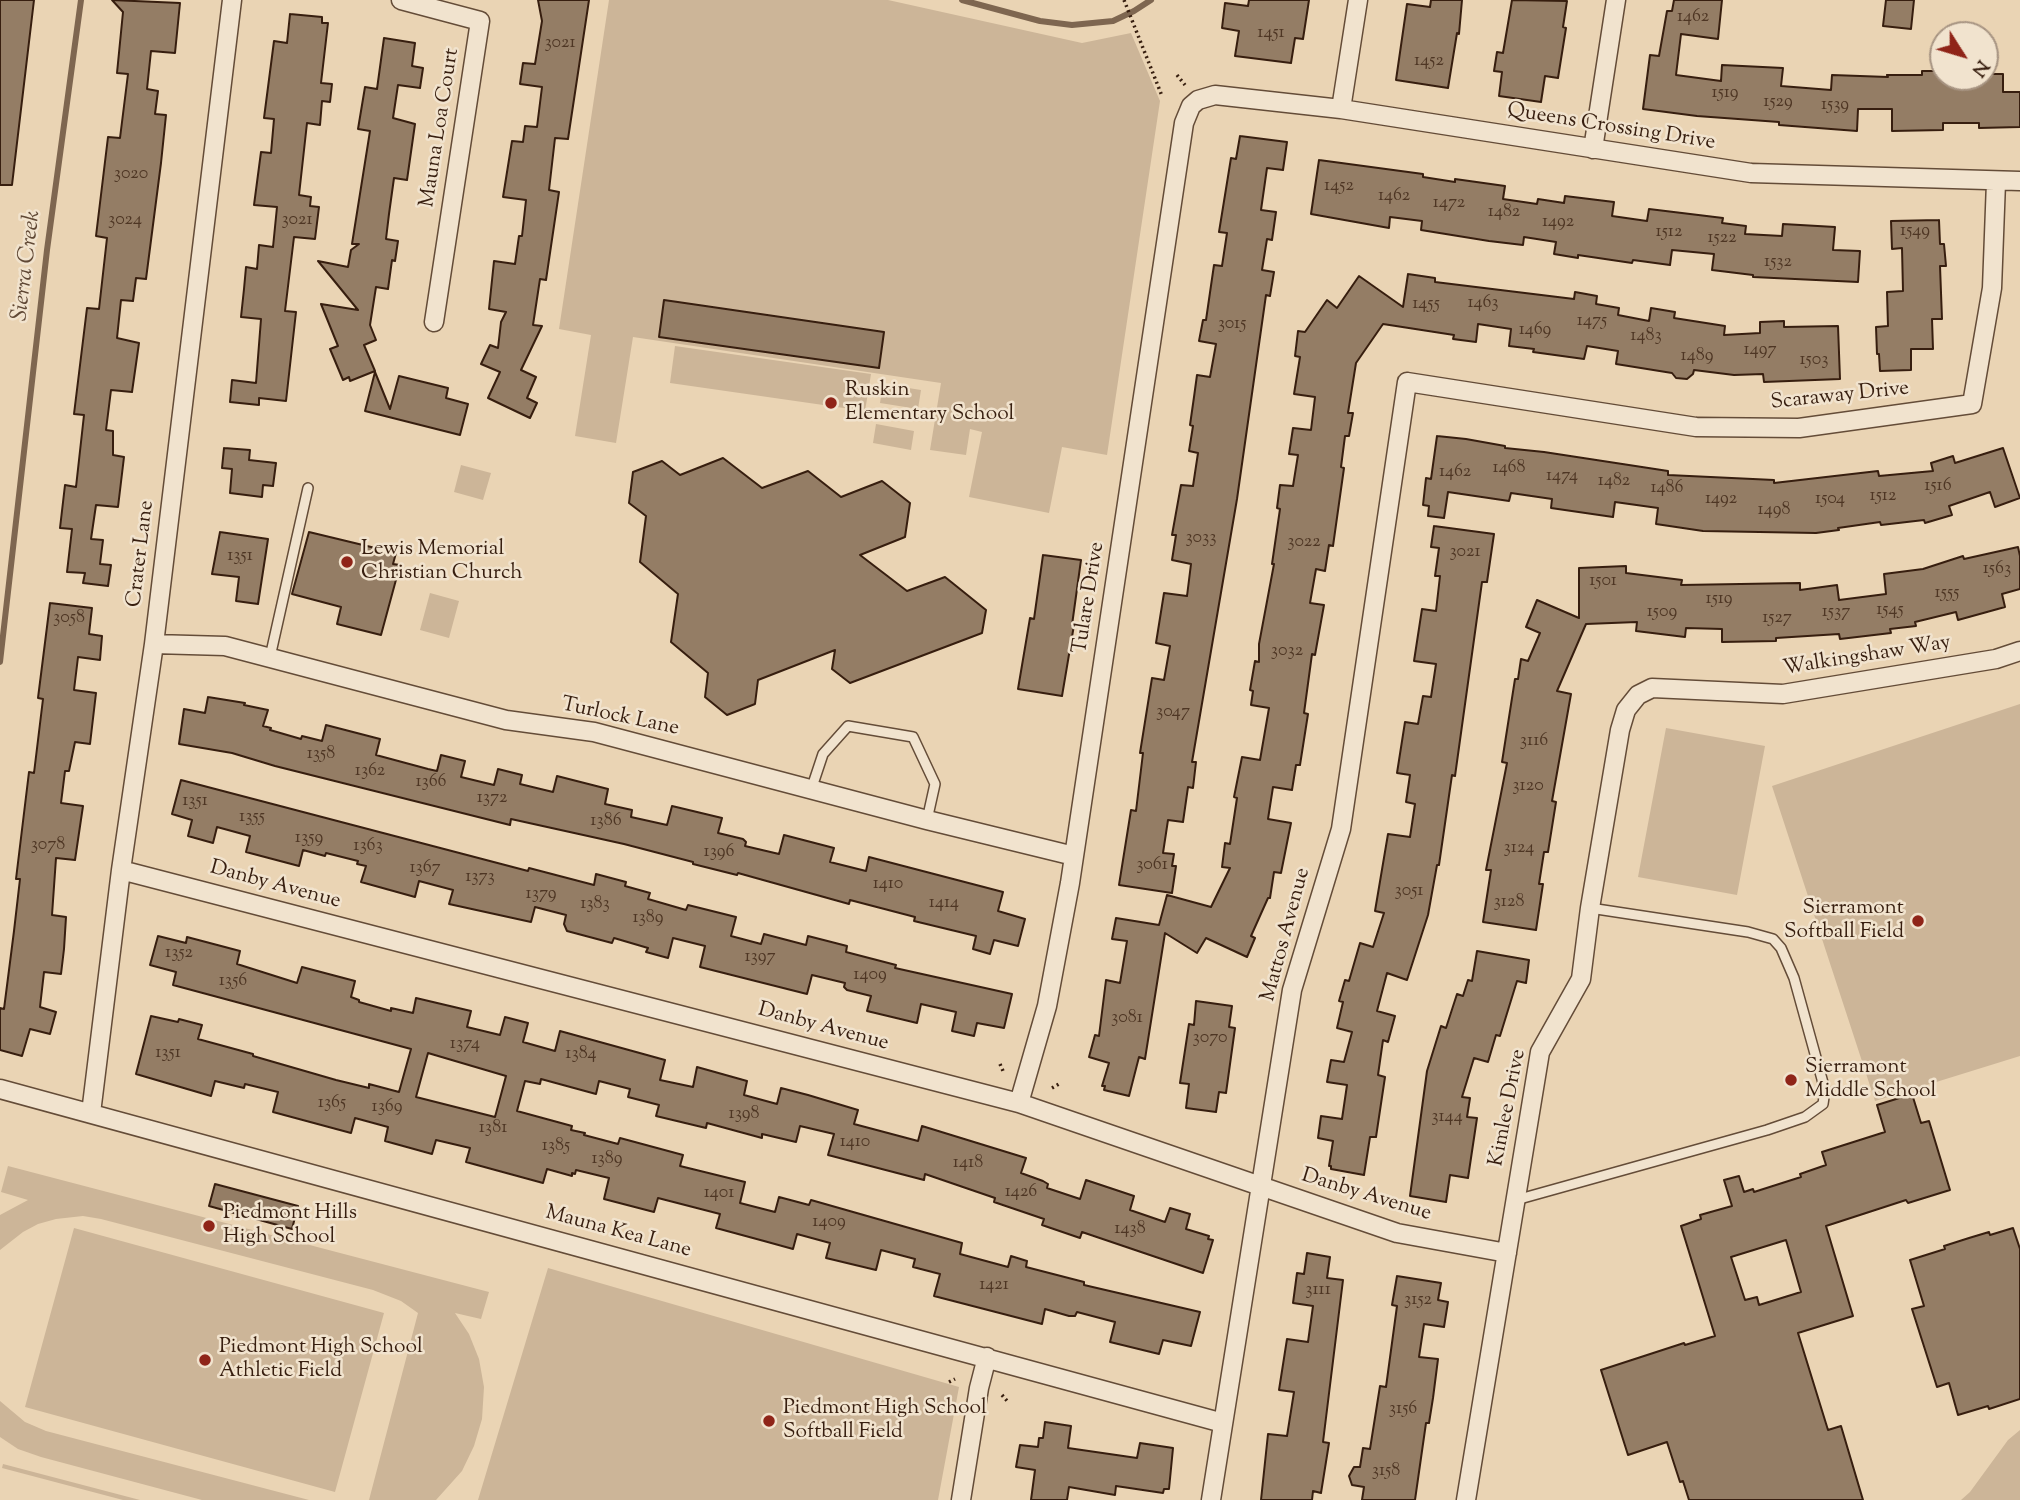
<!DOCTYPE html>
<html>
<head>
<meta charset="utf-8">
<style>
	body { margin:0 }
	#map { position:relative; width:2020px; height:1500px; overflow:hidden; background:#ead4b4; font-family:"Sorts Mill Goudy",serif }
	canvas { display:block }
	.north { position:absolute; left:1929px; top:21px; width:70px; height:70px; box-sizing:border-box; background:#f1e3ce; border:2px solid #a79482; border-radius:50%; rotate:127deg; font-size:19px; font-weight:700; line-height:28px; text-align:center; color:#371e0f }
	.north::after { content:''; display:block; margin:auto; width:24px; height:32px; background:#8f2418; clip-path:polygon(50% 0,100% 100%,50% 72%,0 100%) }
</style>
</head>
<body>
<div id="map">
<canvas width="2020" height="1500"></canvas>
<div class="north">N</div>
</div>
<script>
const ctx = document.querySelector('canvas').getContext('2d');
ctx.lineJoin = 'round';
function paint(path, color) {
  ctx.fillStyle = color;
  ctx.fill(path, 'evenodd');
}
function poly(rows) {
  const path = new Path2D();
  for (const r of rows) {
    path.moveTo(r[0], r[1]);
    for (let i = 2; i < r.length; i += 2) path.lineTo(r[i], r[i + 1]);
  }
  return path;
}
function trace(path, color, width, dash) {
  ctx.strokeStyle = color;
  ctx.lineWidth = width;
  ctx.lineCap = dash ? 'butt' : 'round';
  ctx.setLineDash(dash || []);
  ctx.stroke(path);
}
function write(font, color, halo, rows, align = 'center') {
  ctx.font = font + ' "Sorts Mill Goudy",serif';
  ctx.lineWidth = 5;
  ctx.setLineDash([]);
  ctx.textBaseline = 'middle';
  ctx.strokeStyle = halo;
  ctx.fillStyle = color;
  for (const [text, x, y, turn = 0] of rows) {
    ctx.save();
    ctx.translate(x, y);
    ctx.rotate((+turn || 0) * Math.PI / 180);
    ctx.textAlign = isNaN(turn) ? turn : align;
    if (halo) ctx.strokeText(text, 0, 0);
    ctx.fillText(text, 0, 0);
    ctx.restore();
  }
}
paint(poly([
	[609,0,888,0,1082,43,1131,33,1160,101,1107,455,1062,447,1049,513,969,497,982,432,970,429,966,455,930,450,941,383,633,337,616,443,575,436,591,335,559,329],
	[675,346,871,374,865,411,670,383],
	[883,384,921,390,918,409,880,403],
	[876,424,914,431,911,450,873,443],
	[461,465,491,473,483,500,454,492],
	[430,593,459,601,449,638,420,630],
	[2020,704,2020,1056,1875,1101,1772,786],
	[1666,728,1765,746,1737,895,1638,877],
	[8,1166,489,1292,481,1319,455,1313,469,1334,479,1359,484,1387,482,1419,474,1446,462,1471,436,1500,369,1500,418,1313,401,1301,373,1290,101,1219,83,1216,56,1219,38,1224,23,1232,0,1250,0,1215,28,1200,1,1192],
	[74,1228,384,1313,335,1492,25,1407],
	[548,1268,959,1387,938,1500,478,1500],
	[0,1401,25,1422,46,1431,309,1500,202,1500,41,1457,18,1449,0,1437],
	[2020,1430,2020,1500,1961,1500,1970,1492,2008,1440],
	[3,1464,140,1500,123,1500,2,1468]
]), '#ccb598');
trace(poly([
	[962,0,1040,21,1072,25,1113,21,1134,11,1151,0],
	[0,662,47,250,81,0]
]), '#7e6650', 6);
const building = poly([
	[0,0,34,0,12,185,0,185,0,0],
	[112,0,180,3,175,53,151,51,147,89,158,91,155,114,166,115,161,163,146,279,136,278,133,301,121,300,117,338,139,343,132,392,111,390,106,430,113,431,113,455,124,457,118,507,96,505,91,539,103,540,100,564,111,565,108,586,83,583,85,573,67,572,72,529,60,528,65,485,76,487,84,415,74,414,87,308,99,309,107,238,96,236,108,137,120,138,128,74,117,73,123,12,112,0],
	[538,0,589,0,568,139,555,138,549,190,559,192,546,280,540,279,533,325,542,326,521,370,536,377,527,398,537,403,530,418,488,398,500,372,481,364,490,345,498,348,501,322,506,312,489,309,494,261,515,264,519,236,522,236,526,200,503,197,512,141,523,142,525,126,537,127,542,87,520,84,523,63,535,64,542,21,538,0],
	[1249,0,1309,0,1303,39,1295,38,1291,63,1235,56,1239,31,1222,28,1225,3,1248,6,1249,0],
	[1431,0,1462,0,1459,34,1457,33,1448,88,1396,80,1407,4,1430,7,1431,0],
	[1512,0,1567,1,1563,27,1566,28,1558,78,1545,76,1541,102,1499,96,1502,72,1494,71,1497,52,1503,53,1512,0],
	[1674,0,1722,0,1718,39,1681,34,1676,75,1721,81,1722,65,1783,68,1781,86,1831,90,1832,75,1888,77,1887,75,1922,75,1922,71,1943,71,1943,77,1985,77,1985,74,2003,74,2003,92,2020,92,2020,127,1979,128,1979,123,1943,123,1943,130,1892,131,1892,109,1858,109,1857,131,1779,125,1779,122,1697,116,1643,109,1650,55,1659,56,1667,11,1672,11,1674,0],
	[1886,0,1914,0,1911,29,1883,26,1886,0],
	[290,14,322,17,322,23,328,23,321,83,332,84,330,102,322,101,320,125,307,123,299,195,311,197,310,206,319,207,315,239,294,237,285,311,296,312,286,401,259,398,259,405,230,402,232,380,256,383,261,319,241,317,244,289,246,267,257,269,259,245,273,247,277,207,254,205,261,152,271,153,274,119,264,118,274,41,287,43,290,14],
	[384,38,415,43,412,66,423,68,420,88,398,85,393,118,415,124,407,180,394,178,389,214,386,239,398,241,395,261,392,260,388,289,376,287,370,325,376,340,364,345,375,371,350,381,349,377,343,380,330,349,338,346,321,304,358,310,318,261,348,267,351,250,359,244,352,244,370,131,358,129,365,87,377,89,384,38],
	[1240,136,1287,142,1283,170,1267,168,1261,210,1276,212,1272,240,1267,239,1262,270,1274,272,1270,296,1266,295,1237,499,1192,762,1196,762,1193,788,1188,787,1183,822,1168,820,1163,853,1174,854,1172,866,1176,866,1172,893,1119,885,1131,810,1136,811,1143,753,1140,753,1152,678,1164,680,1170,646,1156,643,1164,593,1187,596,1191,564,1172,560,1176,535,1172,535,1181,485,1193,486,1198,453,1189,451,1193,426,1190,425,1194,397,1197,375,1210,377,1216,344,1199,341,1203,320,1206,320,1214,265,1222,266,1227,233,1219,232,1231,158,1236,159,1240,136],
	[1319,160,1423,174,1423,177,1455,182,1455,179,1505,186,1503,199,1537,204,1538,199,1564,203,1565,196,1614,202,1612,216,1647,221,1649,209,1723,218,1722,223,1746,226,1745,234,1782,236,1783,224,1835,227,1833,250,1860,251,1858,282,1753,277,1753,275,1712,270,1714,254,1672,250,1670,265,1633,260,1632,263,1578,255,1578,258,1554,254,1556,242,1524,237,1523,245,1489,241,1421,230,1422,221,1390,217,1389,228,1311,214,1319,160],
	[1939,220,1940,244,1944,244,1946,266,1940,266,1942,319,1932,319,1933,349,1911,349,1911,370,1880,371,1879,354,1877,354,1876,327,1888,326,1887,292,1903,291,1902,248,1892,249,1891,221,1939,220],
	[1408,274,1435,278,1435,282,1574,299,1575,292,1597,296,1596,304,1619,308,1618,315,1649,321,1651,308,1675,312,1674,318,1725,326,1724,335,1760,333,1760,322,1784,321,1784,327,1838,326,1840,379,1764,382,1763,374,1734,375,1694,370,1693,374,1687,379,1676,378,1672,373,1616,364,1618,351,1587,346,1584,359,1533,352,1534,349,1509,346,1511,329,1478,324,1476,342,1453,339,1454,335,1383,324,1356,363,1348,413,1353,413,1349,436,1345,436,1341,467,1344,468,1333,546,1329,545,1325,571,1316,569,1310,603,1324,605,1315,655,1312,654,1304,713,1308,714,1300,765,1296,765,1292,790,1273,787,1268,819,1291,823,1281,873,1274,872,1270,898,1268,898,1251,936,1255,938,1247,957,1206,938,1197,953,1165,933,1145,1059,1139,1057,1129,1096,1104,1090,1105,1086,1102,1086,1109,1063,1089,1057,1095,1035,1099,1036,1106,980,1120,983,1127,941,1112,939,1116,918,1159,925,1167,895,1211,907,1230,868,1222,867,1225,843,1230,844,1237,798,1234,797,1242,757,1260,760,1269,708,1251,705,1253,691,1250,690,1255,661,1259,662,1259,644,1274,564,1272,564,1280,509,1277,508,1280,485,1293,486,1298,455,1289,454,1293,428,1311,430,1315,397,1294,394,1300,357,1295,356,1298,331,1305,332,1327,300,1337,308,1359,276,1403,307,1408,274],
	[664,300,884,332,879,368,659,337,664,300],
	[375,372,390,409,399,376,448,388,446,398,468,404,460,435,365,411,375,372],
	[1437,436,1466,439,1505,446,1505,448,1544,452,1668,471,1668,475,1774,480,1774,483,1878,471,1879,476,1933,471,1931,463,1953,456,1955,463,2003,448,2020,498,1995,507,1990,492,1949,506,1952,515,1925,523,1924,520,1881,525,1880,522,1838,528,1839,530,1816,533,1703,531,1656,524,1658,508,1615,502,1613,517,1551,508,1552,499,1511,493,1509,501,1448,492,1444,518,1428,516,1429,506,1423,505,1426,478,1431,479,1437,436],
	[224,448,250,450,249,460,276,463,273,486,263,485,262,497,230,493,232,469,222,468,224,448],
	[723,458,762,488,808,471,841,497,882,481,910,503,905,537,860,555,907,591,945,577,986,610,982,633,850,683,832,669,835,650,758,680,755,704,727,715,705,697,708,673,671,642,678,594,640,562,646,516,629,503,633,472,662,461,680,475,723,458],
	[1434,526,1494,534,1487,582,1482,582,1455,776,1452,775,1439,865,1437,865,1428,915,1407,980,1387,973,1377,1011,1395,1016,1388,1042,1383,1040,1378,1075,1385,1077,1376,1137,1370,1137,1364,1175,1331,1169,1331,1166,1329,1166,1333,1141,1318,1138,1321,1116,1342,1119,1347,1085,1327,1082,1331,1060,1344,1062,1352,1032,1337,1028,1343,1002,1339,1001,1345,980,1349,981,1360,943,1373,947,1384,913,1375,911,1388,834,1410,837,1415,804,1406,802,1410,775,1397,773,1405,722,1418,724,1423,696,1431,697,1436,664,1414,661,1422,609,1436,611,1440,576,1435,576,1439,548,1431,547,1434,526],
	[220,532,268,539,258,604,236,601,239,577,212,574,220,532],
	[309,532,396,553,393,564,400,565,381,635,337,624,341,607,292,594,309,532],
	[2018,547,2020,556,2020,589,2002,594,2005,607,1958,620,1956,612,1915,622,1916,626,1890,629,1891,633,1840,639,1839,634,1776,638,1776,641,1722,642,1722,629,1686,628,1685,637,1636,631,1637,622,1586,624,1557,691,1571,694,1552,801,1556,802,1548,852,1544,852,1539,884,1543,884,1536,930,1483,922,1491,870,1486,870,1507,763,1502,762,1515,679,1518,679,1521,659,1528,661,1540,633,1526,627,1537,600,1579,618,1579,568,1626,566,1626,573,1682,580,1681,585,1800,583,1800,590,1837,585,1839,600,1886,594,1884,574,1923,569,1963,556,1964,559,2018,547],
	[1043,555,1081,560,1072,625,1074,625,1062,696,1018,689,1030,618,1034,619,1043,555],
	[50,603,92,608,89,634,102,636,100,660,78,657,74,690,96,693,90,744,75,742,69,771,65,771,61,803,83,806,75,860,56,858,52,915,66,917,64,949,61,974,44,972,40,1007,56,1012,50,1034,30,1029,22,1056,0,1050,0,1008,4,1009,14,931,20,879,16,879,29,772,34,773,43,699,38,698,50,603],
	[208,697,245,703,244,705,268,710,263,726,271,728,270,730,301,739,302,736,322,741,326,725,380,739,376,755,428,769,437,771,441,755,465,761,461,777,494,785,498,769,522,775,520,784,553,792,557,776,608,789,605,804,632,810,631,817,667,825,672,806,722,818,718,833,743,839,746,842,745,846,779,854,784,835,834,848,830,862,866,871,869,857,1003,892,998,911,1025,919,1018,946,994,940,990,954,973,949,976,936,914,921,915,917,850,900,849,904,738,873,737,875,693,864,693,862,624,844,511,819,510,825,275,766,232,753,179,744,184,709,205,713,208,697],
	[181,780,528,871,529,868,594,885,596,874,626,882,625,886,650,893,648,899,686,910,688,905,736,917,731,936,761,944,764,934,806,945,808,936,847,946,846,952,896,965,895,968,1012,994,1004,1028,977,1023,974,1036,952,1031,956,1012,921,1004,917,1023,867,1011,871,996,847,990,844,987,845,983,812,975,807,994,700,967,705,946,673,938,668,958,646,952,648,948,614,938,612,943,567,931,564,924,566,915,535,907,531,922,449,904,453,890,419,881,415,897,361,882,366,866,357,864,358,861,326,853,325,856,303,850,299,866,246,852,250,836,217,827,213,843,188,836,192,820,172,814,181,780],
	[158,936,186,943,187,937,240,951,237,964,297,983,302,967,355,981,351,997,359,1000,359,1002,391,1011,391,1008,413,1013,416,998,471,1011,467,1027,500,1035,505,1017,528,1023,523,1042,555,1051,560,1031,665,1060,660,1080,693,1087,697,1067,747,1081,744,1095,777,1104,781,1088,808,1095,858,1110,854,1124,918,1141,922,1126,1026,1158,1021,1173,1043,1181,1048,1184,1047,1188,1080,1199,1086,1180,1134,1196,1130,1210,1165,1222,1170,1208,1190,1214,1186,1229,1209,1236,1208,1239,1213,1240,1203,1273,1082,1232,1080,1238,1042,1225,1044,1219,994,1202,995,1198,925,1174,924,1180,828,1155,834,1134,800,1126,796,1142,762,1134,762,1138,707,1123,706,1128,656,1116,659,1105,628,1097,630,1089,599,1081,596,1094,541,1079,540,1084,525,1081,517,1111,572,1126,571,1130,585,1133,584,1135,618,1144,620,1138,683,1155,680,1166,745,1182,740,1203,775,1212,779,1197,809,1205,811,1200,962,1243,960,1254,1008,1267,1011,1256,1027,1261,1026,1267,1084,1282,1084,1285,1200,1312,1191,1346,1163,1340,1159,1354,1110,1342,1115,1322,1077,1312,1075,1316,1069,1316,1045,1309,1042,1324,934,1296,940,1274,913,1267,915,1259,881,1250,876,1270,826,1258,830,1243,797,1234,793,1249,764,1241,716,1228,720,1214,658,1198,654,1212,604,1199,609,1178,576,1170,575,1174,572,1173,572,1176,547,1169,543,1183,466,1162,470,1148,436,1140,432,1154,385,1141,388,1127,355,1118,351,1133,273,1112,278,1092,245,1084,244,1088,215,1081,211,1096,136,1074,151,1016,178,1022,179,1019,202,1025,198,1039,253,1054,253,1056,336,1080,369,1088,369,1084,399,1092,411,1049,173,985,176,972,150,965,158,936],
	[428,1053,506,1076,495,1117,416,1097,428,1053],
	[1477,951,1529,960,1526,983,1517,981,1500,1036,1496,1035,1488,1062,1474,1058,1462,1097,1470,1098,1467,1117,1477,1118,1468,1178,1450,1175,1446,1202,1410,1196,1427,1071,1441,1026,1446,1028,1457,994,1463,996,1468,980,1472,981,1477,951],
	[1196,1001,1232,1006,1229,1027,1235,1028,1226,1093,1219,1092,1216,1112,1186,1108,1189,1084,1180,1083,1189,1024,1194,1025,1196,1001],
	[1912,1094,1921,1123,1929,1121,1950,1190,1908,1203,1906,1200,1826,1226,1853,1316,1798,1333,1828,1430,1841,1426,1863,1500,1689,1500,1683,1481,1680,1482,1667,1442,1628,1455,1601,1370,1684,1343,1685,1345,1715,1336,1681,1226,1701,1219,1700,1215,1732,1206,1724,1180,1739,1176,1744,1192,1753,1189,1754,1192,1801,1177,1800,1174,1826,1165,1822,1152,1885,1132,1877,1105,1912,1094],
	[1786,1240,1801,1292,1759,1305,1757,1297,1745,1300,1731,1257,1786,1240],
	[215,1184,298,1206,292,1229,209,1206,215,1184],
	[2013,1228,2020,1249,2020,1399,1989,1409,1988,1406,1958,1415,1949,1383,1937,1387,1912,1309,1924,1306,1910,1260,1945,1249,1944,1246,1969,1238,1989,1232,1990,1235,2013,1228],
	[1307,1253,1330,1257,1327,1278,1343,1280,1323,1442,1329,1443,1321,1493,1313,1491,1312,1500,1261,1500,1268,1434,1287,1436,1294,1392,1279,1390,1287,1339,1308,1342,1313,1306,1293,1303,1297,1273,1304,1274,1307,1253],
	[1397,1276,1441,1283,1438,1300,1448,1302,1444,1327,1424,1324,1419,1357,1438,1359,1433,1398,1429,1423,1426,1423,1415,1500,1362,1500,1364,1487,1352,1485,1349,1476,1354,1467,1360,1467,1363,1448,1370,1449,1380,1386,1386,1387,1397,1306,1392,1305,1397,1276],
	[1045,1422,1071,1426,1068,1448,1137,1458,1140,1443,1173,1448,1169,1489,1164,1489,1163,1493,1116,1486,1115,1495,1069,1487,1067,1500,1031,1500,1035,1470,1016,1467,1020,1445,1038,1447,1039,1438,1043,1438,1045,1422]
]);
paint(building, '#947d65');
trace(building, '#371e0f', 2);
const service = poly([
	[270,657,308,488],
	[811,790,823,754,848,726,913,737,935,784,927,820],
	[1516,1200,1767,1130,1805,1117,1823,1104,1825,1090,1794,978,1781,948,1773,939,1748,932,1590,908]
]);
const minor = poly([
	[401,0,480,21,434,322],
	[1341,109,1358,0],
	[1593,149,1616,0],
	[154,644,225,646,506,720,594,732,927,820,1074,856],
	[121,870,1019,1103,1397,1233,1507,1253],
	[0,1089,1223,1423],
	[1019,1103,1047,1006,1070,883,1184,123,1191,106,1198,100,1215,95,1341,109,1751,173,2020,181],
	[91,1113,121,870,154,644,232,0],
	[961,1500,979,1388,987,1357],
	[1211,1500,1292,990,1341,829,1407,382,1696,427,1799,428,1972,404,1992,288,1996,182],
	[1466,1500,1540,1052,1581,979,1590,908,1620,730,1626,710,1638,695,1652,688,1783,694,1996,659,2020,651]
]);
trace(service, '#644c38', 12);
trace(minor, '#644c38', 21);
trace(poly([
	[1124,0,1162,96],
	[1177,75,1185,85],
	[1000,1064,1003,1071],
	[1052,1088,1059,1084],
	[949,1382,955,1379],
	[1002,1395,1008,1402]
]), '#371e0f', 3.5, [2, 3.5]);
trace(service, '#f1e3ce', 9);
trace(minor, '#f1e3ce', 18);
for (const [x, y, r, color] of [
	[831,403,7,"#8f2418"],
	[347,562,7,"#8f2418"],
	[1918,921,7,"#8f2418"],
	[1791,1080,7,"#8f2418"],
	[209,1226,7,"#8f2418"],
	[205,1360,7,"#8f2418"],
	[769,1421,7,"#8f2418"]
]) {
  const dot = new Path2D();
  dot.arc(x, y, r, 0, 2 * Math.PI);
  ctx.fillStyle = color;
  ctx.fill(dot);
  trace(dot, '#f1e3ce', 2.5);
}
write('18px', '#4e3624', null, [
	["1462",1693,18],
	["1451",1271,34],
	["3021",560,44],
	["1452",1429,62],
	["1519",1725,94],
	["1529",1778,103],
	["1539",1835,106],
	["3020",131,175],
	["1452",1339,187],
	["1462",1394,197],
	["1472",1449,204],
	["1482",1504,213],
	["3024",125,221],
	["3021",297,221],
	["1492",1558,223],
	["1549",1915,232],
	["1512",1669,233],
	["1522",1722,239],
	["1532",1778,263],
	["1463",1483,304],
	["1455",1426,305],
	["1475",1592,322],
	["3015",1232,325],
	["1469",1535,331],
	["1483",1646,337],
	["1497",1760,351],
	["1489",1697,357],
	["1503",1814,361],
	["1468",1509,469],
	["1462",1455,473],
	["1474",1562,477],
	["1482",1614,482],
	["1516",1938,487],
	["1486",1667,489],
	["1512",1883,497],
	["1492",1721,500],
	["1504",1830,500],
	["1498",1774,511],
	["3033",1201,539],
	["3022",1304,543],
	["3021",1465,553],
	["1351",240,557],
	["1563",1997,570],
	["1501",1603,582],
	["1555",1947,594],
	["1519",1719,600],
	["1545",1890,611],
	["1509",1662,613],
	["1537",1836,613],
	["3058",69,619],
	["1527",1777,619],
	["3032",1287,652],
	["3047",1173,713],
	["3116",1534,742],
	["1358",321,755],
	["1362",370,772],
	["1366",431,783],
	["3120",1528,787],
	["1372",492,799],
	["1351",195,802],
	["1355",252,818],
	["1386",606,822],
	["1359",309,839],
	["3078",48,846],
	["1363",368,847],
	["3124",1519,849],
	["1396",719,853],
	["3061",1152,866],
	["1367",425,869],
	["1373",480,878],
	["1410",888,885],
	["3051",1409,892],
	["1379",541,895],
	["3128",1509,903],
	["1414",944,904],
	["1383",595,905],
	["1389",648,919],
	["1352",179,954],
	["1397",760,958],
	["1409",870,976],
	["1356",233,982],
	["3081",1127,1019],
	["3070",1210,1039],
	["1374",465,1045],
	["1351",168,1054],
	["1384",581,1055],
	["1365",332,1104],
	["1369",387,1108],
	["1398",744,1115],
	["3144",1447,1118],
	["1381",493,1129],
	["1410",855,1143],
	["1385",556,1147],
	["1389",607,1160],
	["1418",968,1164],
	["1426",1021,1193],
	["1401",719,1194],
	["1409",829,1223],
	["1438",1130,1230],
	["1421",994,1286],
	["3111",1318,1291],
	["3152",1418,1301],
	["3156",1403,1410],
	["3158",1386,1472]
]);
write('21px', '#371e0f', '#f1e3ce', [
	["Mauna Loa Court",441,128,-81],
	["Queens Crossing Drive",1611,128,9],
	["Scaraway Drive",1840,397,-6],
	["Crater Lane",142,554,-83],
	["Tulare Drive",1090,598,-81],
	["Walkingshaw Way",1867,657,-9],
	["Turlock Lane",620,718,12],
	["Danby Avenue",275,886,15],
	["Mattos Avenue",1287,935,-75],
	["Danby Avenue",823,1028,15],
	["Kimlee Drive",1509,1108,-79],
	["Danby Avenue",1366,1196,17],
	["Mauna Kea Lane",618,1233,15]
]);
write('21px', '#371e0f', '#f1e3ce', [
	["Ruskin",845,391],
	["Elementary School",845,415],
	["Lewis Memorial",361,550],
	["Christian Church",361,574],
	["Sierramont",1904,909,"right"],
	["Softball Field",1904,933,"right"],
	["Sierramont",1805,1068],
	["Middle School",1805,1092],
	["Piedmont Hills",223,1214],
	["High School",223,1238],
	["Piedmont High School",219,1348],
	["Athletic Field",219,1372],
	["Piedmont High School",783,1409],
	["Softball Field",783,1433]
], 'left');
write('italic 23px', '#604835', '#f1e3ce', [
	["Sierra Creek",28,266,-83]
]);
</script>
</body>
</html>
